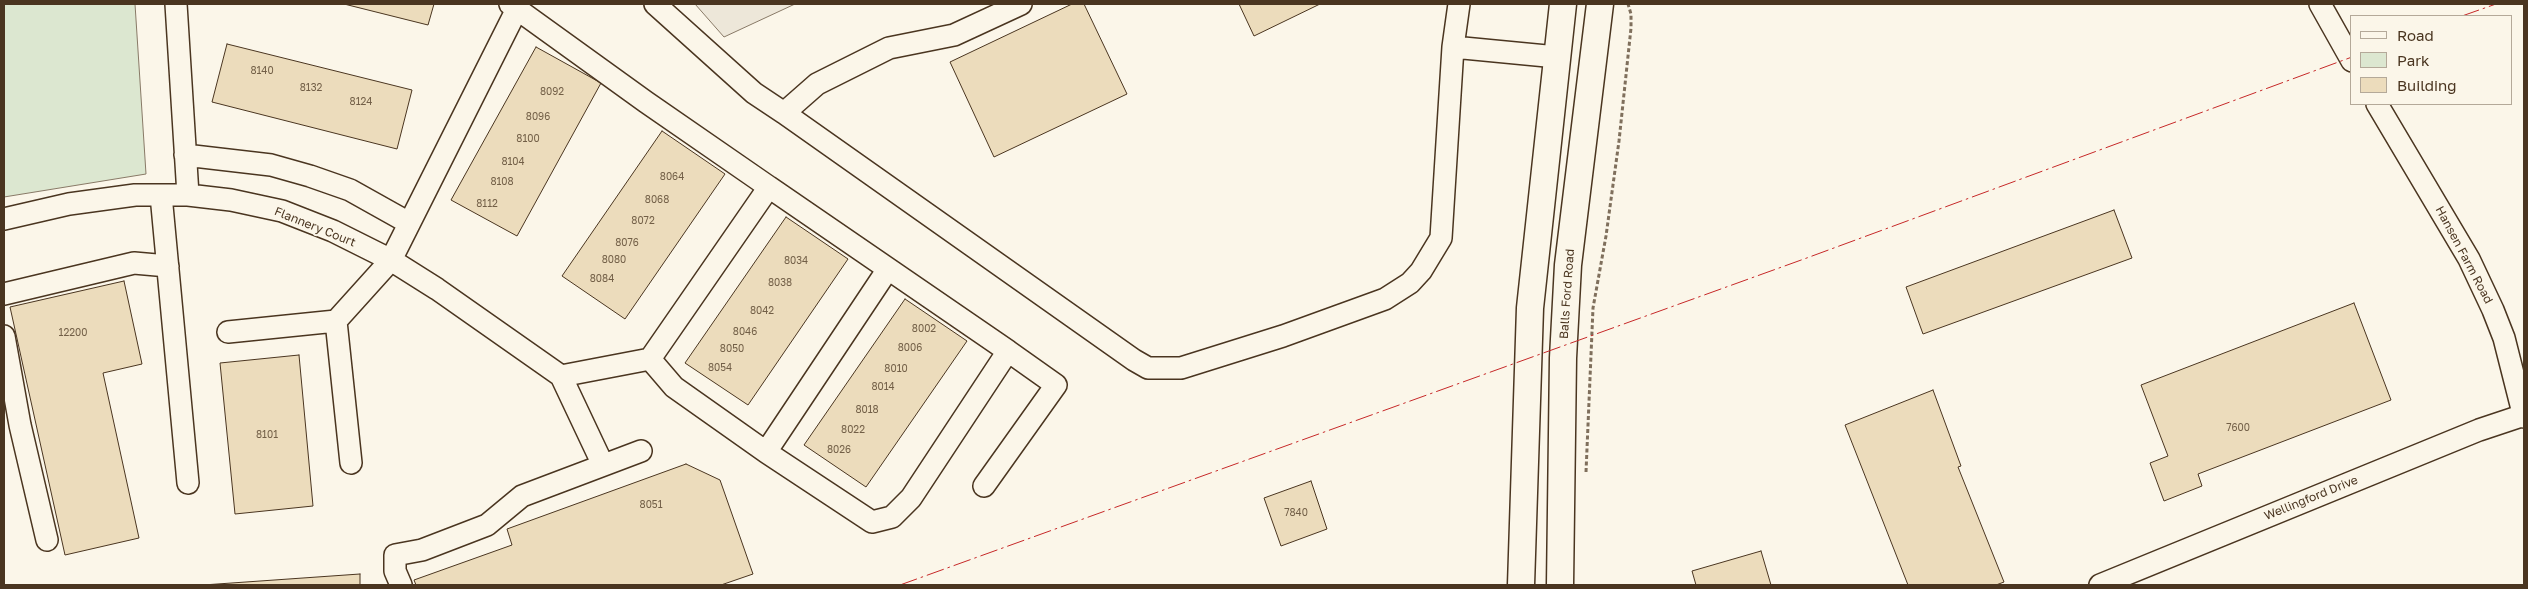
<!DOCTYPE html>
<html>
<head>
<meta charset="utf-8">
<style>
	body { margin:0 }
	#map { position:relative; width:2528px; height:589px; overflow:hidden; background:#fbf6e9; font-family:"Golos Text",sans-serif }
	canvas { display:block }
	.frame { position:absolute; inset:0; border:5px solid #4a3520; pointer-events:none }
	.legend { position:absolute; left:2350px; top:15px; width:162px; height:90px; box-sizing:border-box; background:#fbf6e9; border:1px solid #b4a999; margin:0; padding:6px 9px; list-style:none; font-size:15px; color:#4a3520 }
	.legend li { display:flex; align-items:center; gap:10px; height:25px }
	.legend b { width:25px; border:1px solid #b4a999 }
</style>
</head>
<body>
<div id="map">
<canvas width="2528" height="589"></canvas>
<div class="frame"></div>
<ul class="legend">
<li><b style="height:6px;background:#fbf6e9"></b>Road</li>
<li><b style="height:14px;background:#dce7d0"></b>Park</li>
<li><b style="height:14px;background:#ecdcbc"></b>Building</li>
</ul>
</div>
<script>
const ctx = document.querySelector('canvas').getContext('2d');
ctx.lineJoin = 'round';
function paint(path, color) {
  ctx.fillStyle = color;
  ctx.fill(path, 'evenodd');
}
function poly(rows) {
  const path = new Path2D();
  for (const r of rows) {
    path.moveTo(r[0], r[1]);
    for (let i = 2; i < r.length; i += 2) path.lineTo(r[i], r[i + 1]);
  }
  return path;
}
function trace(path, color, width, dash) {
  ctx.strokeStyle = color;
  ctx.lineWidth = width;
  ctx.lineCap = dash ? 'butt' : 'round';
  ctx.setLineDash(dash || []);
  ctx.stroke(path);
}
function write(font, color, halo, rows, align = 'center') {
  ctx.font = font + ' "Golos Text",sans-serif';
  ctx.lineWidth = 4;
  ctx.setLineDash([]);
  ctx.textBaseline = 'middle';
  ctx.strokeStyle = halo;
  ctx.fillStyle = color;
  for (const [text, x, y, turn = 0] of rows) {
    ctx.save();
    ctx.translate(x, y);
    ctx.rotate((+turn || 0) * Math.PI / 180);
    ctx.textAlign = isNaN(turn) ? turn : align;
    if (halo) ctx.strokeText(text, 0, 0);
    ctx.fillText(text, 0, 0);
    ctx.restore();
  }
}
const green = poly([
	[4,4,135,4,146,174,4,197,4,4]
]);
paint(green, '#dce7d0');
trace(green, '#887966', 1);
const parking = poly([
	[695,4,795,4,724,37,695,4]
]);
paint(parking, '#ede7d9');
trace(parking, '#887966', 1);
const building = poly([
	[344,4,434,4,428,25,344,4],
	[1072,4,1084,4,1127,94,994,157,950,62,1072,4],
	[1239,4,1320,4,1254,36,1239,4],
	[227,44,412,90,397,149,212,102,227,44],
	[536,47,601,83,517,236,451,200,536,47],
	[662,131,725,174,625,319,562,276,662,131],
	[2114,210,2132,258,1923,334,1906,287,2114,210],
	[786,217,848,259,748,405,685,363,786,217],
	[124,281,142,364,103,373,139,538,65,555,10,307,124,281],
	[905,299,967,341,866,487,804,445,905,299],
	[2354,303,2391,400,2198,474,2202,486,2164,501,2150,463,2168,456,2141,385,2354,303],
	[299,355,313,506,235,514,220,363,299,355],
	[1933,390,1961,466,1958,467,2004,582,1996,585,1908,585,1845,425,1933,390],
	[686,464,720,480,753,574,721,585,416,585,414,580,512,545,507,529,686,464],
	[1311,481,1327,529,1281,546,1264,498,1311,481],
	[1761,551,1771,585,1696,585,1692,571,1761,551],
	[360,574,360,585,203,585,360,574]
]);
paint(building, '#ecdcbc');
trace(building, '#4a3520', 1);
const minor = poly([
	[176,4,188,195],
	[655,4,754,93,784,113,817,84,889,48,954,35,1021,4],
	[2320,4,2352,61],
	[517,9,646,102,769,187,650,359,561,376],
	[1453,47,1557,57],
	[2377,104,2469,259,2493,310,2504,338,2524,417],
	[784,113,1134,360,1148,368,1181,368,1283,336,1385,299,1410,283,1421,271,1441,238,1453,47,1459,4],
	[185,155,271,165,310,176,350,190,409,223],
	[769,187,1008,351],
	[161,195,188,483],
	[4,219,69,204,135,195,188,195,231,200,282,211,333,231,391,260,437,289,561,376,603,465],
	[4,294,134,263,168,266],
	[228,332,336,321],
	[4,336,20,425,47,540],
	[650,359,674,387,766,452,872,522,892,517,911,498,1008,351,1056,385,984,486],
	[766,452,888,269],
	[351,463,336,321,391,260,517,9,510,4],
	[401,585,395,571,395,555,422,550,487,525,522,496,641,451],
	[2100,585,2479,430,2524,415]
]);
const major = poly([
	[1521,585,1530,308,1563,4],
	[1560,585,1563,358,1568,265,1600,4]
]);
trace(minor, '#4a3520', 24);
trace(major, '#4a3520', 29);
trace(poly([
	[1586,472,1593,308,1606,236,1619,141,1631,28,1631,14,1628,4]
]), '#7f6f5c', 3, [4, 2.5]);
trace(minor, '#fbf6e9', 21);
trace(major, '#fbf6e9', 26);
trace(poly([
	[2462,16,2496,4],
	[900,585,1804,259,2352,57]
]), '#c62828', 1, [18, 4, 2.5, 4]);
write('10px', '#725f47', null, [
	["8140",262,71],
	["8132",311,88],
	["8092",552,92],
	["8124",361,102],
	["8096",538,117],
	["8100",528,139],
	["8104",513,162],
	["8064",672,177],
	["8108",502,182],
	["8068",657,200],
	["8112",487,204],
	["8072",643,221],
	["8076",627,243],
	["8080",614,260],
	["8034",796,261],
	["8084",602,279],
	["8038",780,283],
	["8042",762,311],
	["8002",924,329],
	["8046",745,332],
	["12200",73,333],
	["8006",910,348],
	["8050",732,349],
	["8054",720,368],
	["8010",896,369],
	["8014",883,387],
	["8018",867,410],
	["7600",2238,428],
	["8022",853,430],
	["8101",267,435],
	["8026",839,450],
	["8051",651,505],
	["7840",1296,513]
]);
write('12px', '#4a3520', '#fbf6e9', [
	["Flannery Court",315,227,22],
	["Hansen Farm Road",2464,255,62],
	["Balls Ford Road",1567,294,-86],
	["Wellingford Drive",2311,498,-22]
]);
</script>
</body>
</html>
